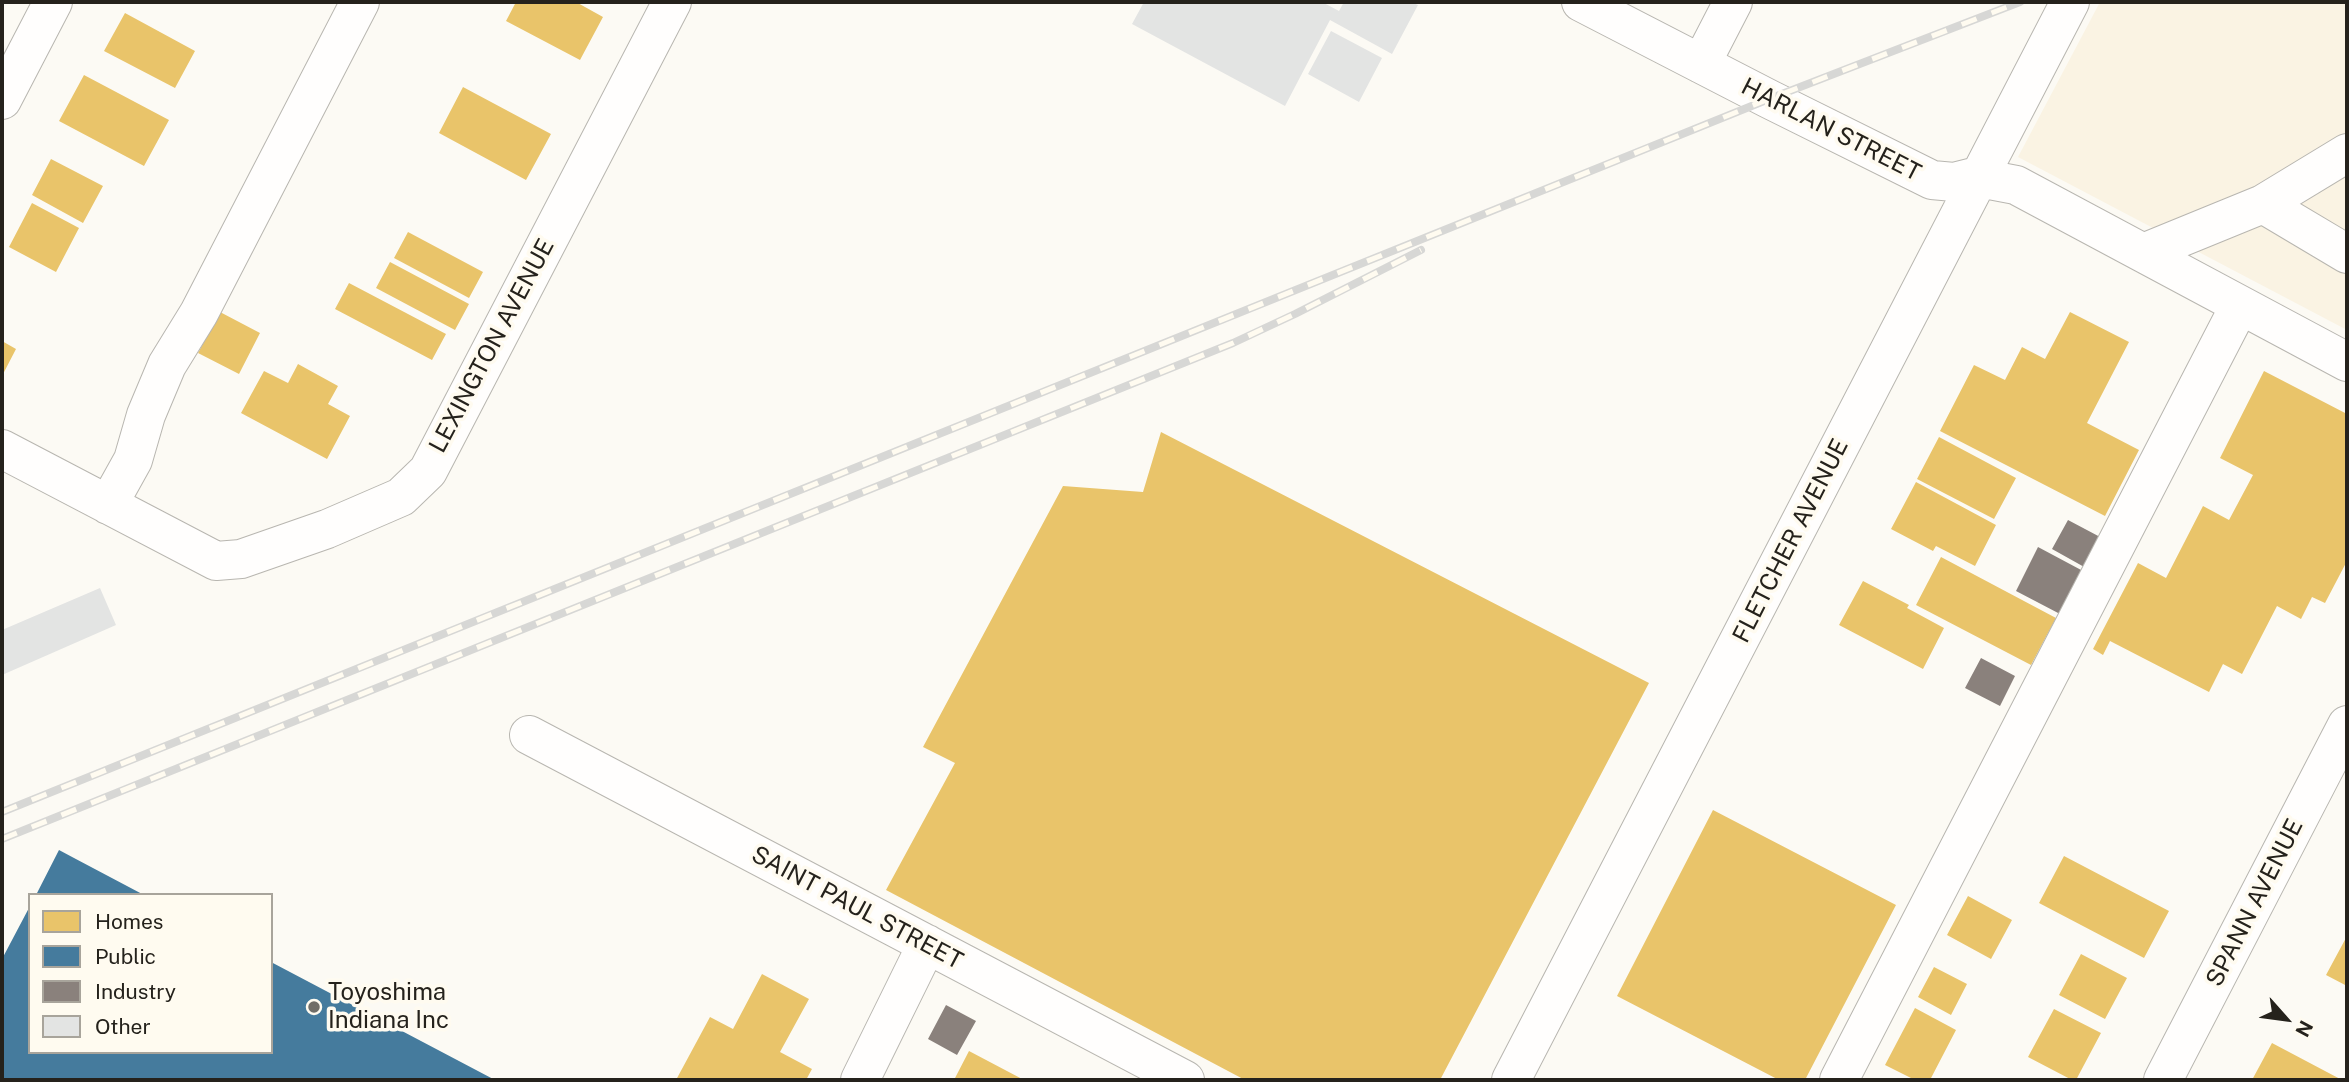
<!DOCTYPE html>
<html>
<head>
<meta charset="utf-8">
<style>
	body { margin:0 }
	#map { position:relative; width:2349px; height:1082px; overflow:hidden; background:#fcfaf4; font-family:"Public Sans",sans-serif }
	canvas { display:block }
	.frame { position:absolute; inset:0; border:4px solid #25221c; pointer-events:none }
	.legend { position:absolute; left:28px; top:893px; width:245px; height:161px; box-sizing:border-box; background:#fffbf0; border:2px solid #a8a49b; margin:0; padding:9px 12px; list-style:none; font-size:21px; color:#25221c }
	.legend li { display:flex; align-items:center; gap:14px; height:35px }
	.legend b { width:35px; border:2px solid #a8a49b }
	.north { position:absolute; left:2251px; top:984px; width:70px; height:70px; -webkit-text-stroke:5px #fffbf0; paint-order:stroke; rotate:118deg; font-size:19px; font-weight:700; line-height:28px; text-align:center; color:#25221c }
	.north::after { content:''; display:block; margin:auto; width:24px; height:32px; background:#25221c; clip-path:polygon(50% 0,100% 100%,50% 72%,0 100%) }
</style>
</head>
<body>
<div id="map">
<canvas width="2349" height="1082"></canvas>
<div class="frame"></div>
<ul class="legend">
<li><b style="height:19px;background:#e9c46a"></b>Homes</li>
<li><b style="height:19px;background:#457b9d"></b>Public</li>
<li><b style="height:19px;background:#8a817c"></b>Industry</li>
<li><b style="height:19px;background:#e3e4e3"></b>Other</li>
</ul>
<div class="north">N</div>
</div>
<script>
const ctx = document.querySelector('canvas').getContext('2d');
ctx.lineJoin = 'round';
function paint(path, color) {
  ctx.fillStyle = color;
  ctx.fill(path, 'evenodd');
}
function poly(rows) {
  const path = new Path2D();
  for (const r of rows) {
    path.moveTo(r[0], r[1]);
    for (let i = 2; i < r.length; i += 2) path.lineTo(r[i], r[i + 1]);
  }
  return path;
}
function trace(path, color, width, dash) {
  ctx.strokeStyle = color;
  ctx.lineWidth = width;
  ctx.lineCap = dash ? 'butt' : 'round';
  ctx.setLineDash(dash || []);
  ctx.stroke(path);
}
function write(font, color, halo, rows, align = 'center') {
  ctx.font = font + ' "Public Sans",sans-serif';
  ctx.lineWidth = 7;
  ctx.setLineDash([]);
  ctx.textBaseline = 'middle';
  ctx.strokeStyle = halo;
  ctx.fillStyle = color;
  for (const [text, x, y, turn = 0] of rows) {
    ctx.save();
    ctx.translate(x, y);
    ctx.rotate((+turn || 0) * Math.PI / 180);
    ctx.textAlign = isNaN(turn) ? turn : align;
    if (halo) ctx.strokeText(text, 0, 0);
    ctx.fillText(text, 0, 0);
    ctx.restore();
  }
}
paint(poly([
	[2100,2,2347,2,2347,330,2018,157]
]), '#faf3e3');
paint(poly([
	[516,2,576,2,603,17,580,60,506,21],
	[125,13,195,51,175,88,104,51],
	[84,75,169,120,144,166,59,121],
	[463,87,551,134,526,180,439,133],
	[51,159,103,186,83,223,32,195],
	[32,203,79,228,56,272,9,247],
	[408,232,483,272,469,298,394,258],
	[390,262,469,304,455,330,376,288],
	[349,283,446,334,432,360,335,309],
	[220,312,260,333,239,374,198,353],
	[2070,312,2129,342,2087,423,2139,450,2105,516,1940,431,1974,365,2005,380,2022,347,2045,359],
	[2,341,16,349,2,376],
	[298,364,338,386,328,404,350,416,327,459,241,413,264,371,288,383],
	[2264,371,2347,414,2347,561,2325,603,2312,597,2301,619,2277,606,2242,674,2223,664,2209,692,2110,641,2103,655,2093,649,2138,563,2166,578,2203,506,2229,520,2253,475,2220,458],
	[1161,432,1649,683,1440,1080,1245,1080,886,890,955,763,923,747,1063,486,1143,492],
	[1939,437,2016,478,1994,519,1917,479],
	[1916,482,1996,525,1975,566,1936,546,1933,551,1891,529],
	[1941,557,2056,618,2031,665,1916,605],
	[1863,581,1909,605,1907,608,1944,628,1923,669,1839,625],
	[1713,810,1896,905,1805,1080,1779,1080,1617,996],
	[2064,856,2169,911,2144,958,2039,903],
	[1968,896,2012,920,1991,959,1947,935],
	[2347,936,2347,986,2326,975],
	[2081,954,2127,978,2105,1019,2059,995],
	[1934,967,1967,984,1951,1015,1918,997],
	[762,974,809,999,780,1052,812,1069,806,1080,676,1080,710,1017,733,1029],
	[1915,1008,1956,1030,1930,1080,1915,1080,1885,1065],
	[2054,1009,2101,1033,2076,1080,2072,1080,2028,1057],
	[2272,1043,2342,1080,2252,1080],
	[969,1051,1024,1080,954,1080]
]), '#e9c46a');
paint(poly([
	[59,850,74,858,144,895,36,895],
	[30,906,30,1052,271,1052,271,962,495,1080,2,1080,2,959]
]), '#457b9d');
paint(poly([
	[2068,520,2102,538,2086,568,2052,549],
	[2038,547,2083,571,2060,614,2016,591],
	[1981,658,2015,676,2000,706,1965,688],
	[946,1005,976,1021,957,1055,928,1039]
]), '#8a817c');
paint(poly([
	[1144,2,1322,2,1339,11,1344,2,1411,2,1418,5,1392,54,1330,20,1285,106,1132,24],
	[1331,31,1382,58,1359,102,1308,74],
	[100,588,116,625,2,675,2,630]
]), '#e3e4e3');
const minor = poly([
	[1581,2,1769,99,1932,180,1954,182,1974,177,2016,185,2347,362],
	[1701,64,1733,2],
	[2,100,53,2],
	[2347,153,2263,204,2347,254],
	[2143,253,2263,204],
	[2,449,216,561,241,559,327,529,401,497,428,471,672,2],
	[108,505,133,460,146,415,167,365,199,313,360,2],
	[529,735,1185,1080],
	[860,1080,927,944],
	[1511,1080,2070,2],
	[1839,1080,2240,305],
	[2163,1080,2347,725]
]);
trace(minor, '#b8b6b0', 40);
trace(minor, '#fffefd', 38);
const rail = poly([
	[2,812,1769,99,2020,2],
	[2,839,1233,343,1295,314,1421,250]
]);
trace(rail, '#d7d7d5', 8);
trace(rail, '#fffbf0', 5, [16]);
for (const [x, y, r, color] of [
	[314,1007,7,"#706e68"]
]) {
  const dot = new Path2D();
  dot.arc(x, y, r, 0, 2 * Math.PI);
  ctx.fillStyle = color;
  ctx.fill(dot);
  trace(dot, '#fffbf0', 2.5);
}
write('24px', '#25221c', '#fffbf0', [
	["HARLAN STREET",1831,130,27],
	["LEXINGTON AVENUE",492,346,-62],
	["FLETCHER AVENUE",1791,541,-63],
	["SPANN AVENUE",2255,903,-63],
	["SAINT PAUL STREET",857,908,28]
]);
write('24px', '#25221c', '#fffbf0', [
	["Toyoshima",328,993],
	["Indiana Inc",328,1021]
], 'left');
</script>
</body>
</html>
